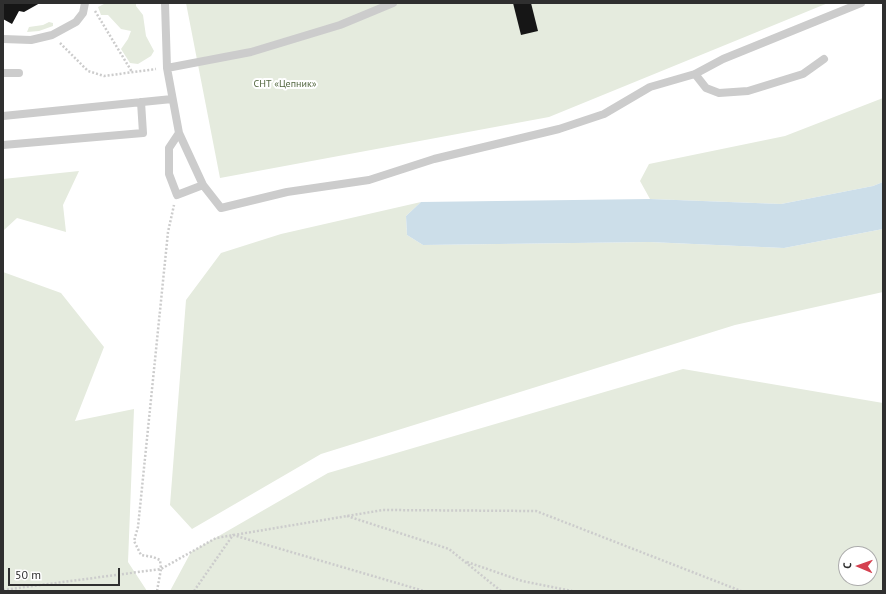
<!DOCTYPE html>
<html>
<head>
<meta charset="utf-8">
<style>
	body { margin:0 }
	#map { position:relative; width:886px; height:594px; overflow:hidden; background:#fff; font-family:"PT Sans",sans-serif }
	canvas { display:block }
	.frame { position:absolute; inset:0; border:4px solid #2f2f2f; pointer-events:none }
	.north { position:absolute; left:838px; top:546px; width:40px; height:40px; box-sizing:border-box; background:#fff; border:1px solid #acacac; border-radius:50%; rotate:272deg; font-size:11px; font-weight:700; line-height:16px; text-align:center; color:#2f2f2f }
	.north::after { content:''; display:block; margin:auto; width:14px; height:18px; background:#d54150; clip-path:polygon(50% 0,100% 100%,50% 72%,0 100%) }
	.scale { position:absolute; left:8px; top:568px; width:112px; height:18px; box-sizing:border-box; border:2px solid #2f2f2f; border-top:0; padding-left:5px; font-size:12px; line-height:14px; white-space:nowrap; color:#2f2f2f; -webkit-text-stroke:3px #fff; paint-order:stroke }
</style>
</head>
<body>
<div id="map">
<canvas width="886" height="594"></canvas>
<div class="frame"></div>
<div class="north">С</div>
<div class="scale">50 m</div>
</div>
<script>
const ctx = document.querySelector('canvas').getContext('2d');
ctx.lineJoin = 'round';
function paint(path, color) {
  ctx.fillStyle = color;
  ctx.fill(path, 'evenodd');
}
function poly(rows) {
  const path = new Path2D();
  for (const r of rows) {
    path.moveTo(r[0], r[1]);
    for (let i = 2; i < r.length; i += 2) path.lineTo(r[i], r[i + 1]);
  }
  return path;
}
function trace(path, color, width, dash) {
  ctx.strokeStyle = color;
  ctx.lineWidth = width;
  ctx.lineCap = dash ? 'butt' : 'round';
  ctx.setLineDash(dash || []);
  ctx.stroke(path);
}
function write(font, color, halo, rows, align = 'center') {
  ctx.font = font + ' "PT Sans",sans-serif';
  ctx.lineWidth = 4;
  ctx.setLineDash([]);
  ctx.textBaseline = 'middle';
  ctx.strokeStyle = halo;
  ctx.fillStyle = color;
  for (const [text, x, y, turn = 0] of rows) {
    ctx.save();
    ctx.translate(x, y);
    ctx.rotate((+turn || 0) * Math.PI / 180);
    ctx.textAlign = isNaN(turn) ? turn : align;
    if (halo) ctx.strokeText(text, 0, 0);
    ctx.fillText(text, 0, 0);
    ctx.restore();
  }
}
paint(poly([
	[106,3,136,3,136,6,143,15,146,36,154,51,151,56,138,64,130,63,121,49,128,39,131,31,121,29,108,15,101,15,98,7],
	[186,3,828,3,549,117,220,178],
	[49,22,53,23,53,26,39,31,27,32,29,27,43,25],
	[883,98,883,182,873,186,781,204,650,199,640,181,649,164,785,136],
	[79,171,63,205,66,232,17,218,3,231,3,179],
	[421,202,406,216,407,235,423,245,649,242,784,248,883,229,883,292,735,325,321,454,192,529,170,505,186,300,221,253,281,234],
	[3,272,61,293,104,347,75,421,134,409,128,562,147,591,3,591],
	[683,369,883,403,883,591,170,591,191,552,328,473],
	[846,554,870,554,870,578,846,578]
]), '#e5ebde');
paint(poly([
	[883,182,883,229,784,248,649,242,423,245,407,235,406,216,421,202,650,199,781,204,873,186]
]), '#ccdee9');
paint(poly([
	[3,3,40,3,24,12,19,11,12,24,3,19],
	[513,3,531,3,538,31,521,35]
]), '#161616');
trace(poly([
	[95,11,132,72],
	[60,43,88,71,104,76,156,69],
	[347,516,449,549,501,591],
	[467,562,522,581,572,591],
	[3,590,161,569,216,538,383,510,536,511,741,591],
	[157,591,161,569,160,560,153,557,141,555,134,541,138,527,168,232,174,205],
	[194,591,233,535,424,591]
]), '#ccc', 2.5, [2, 2]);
trace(poly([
	[165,3,167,68,179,133,203,185,221,208,287,192,369,180,434,159,559,129,604,114,650,87,695,74,723,59,861,3],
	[3,39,31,40,52,35,76,22,83,13,85,3],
	[167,68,251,52,340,25,393,3],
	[3,73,19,73],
	[695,74,706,88,719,93,748,91,803,74,824,59],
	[3,116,172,99],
	[179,133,169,148,169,174,177,195,203,185],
	[3,145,143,133,141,102]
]), '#ccc', 8);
write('10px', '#536740', '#fff', [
	["СНТ «Цепник»",285,84]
]);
</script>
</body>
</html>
